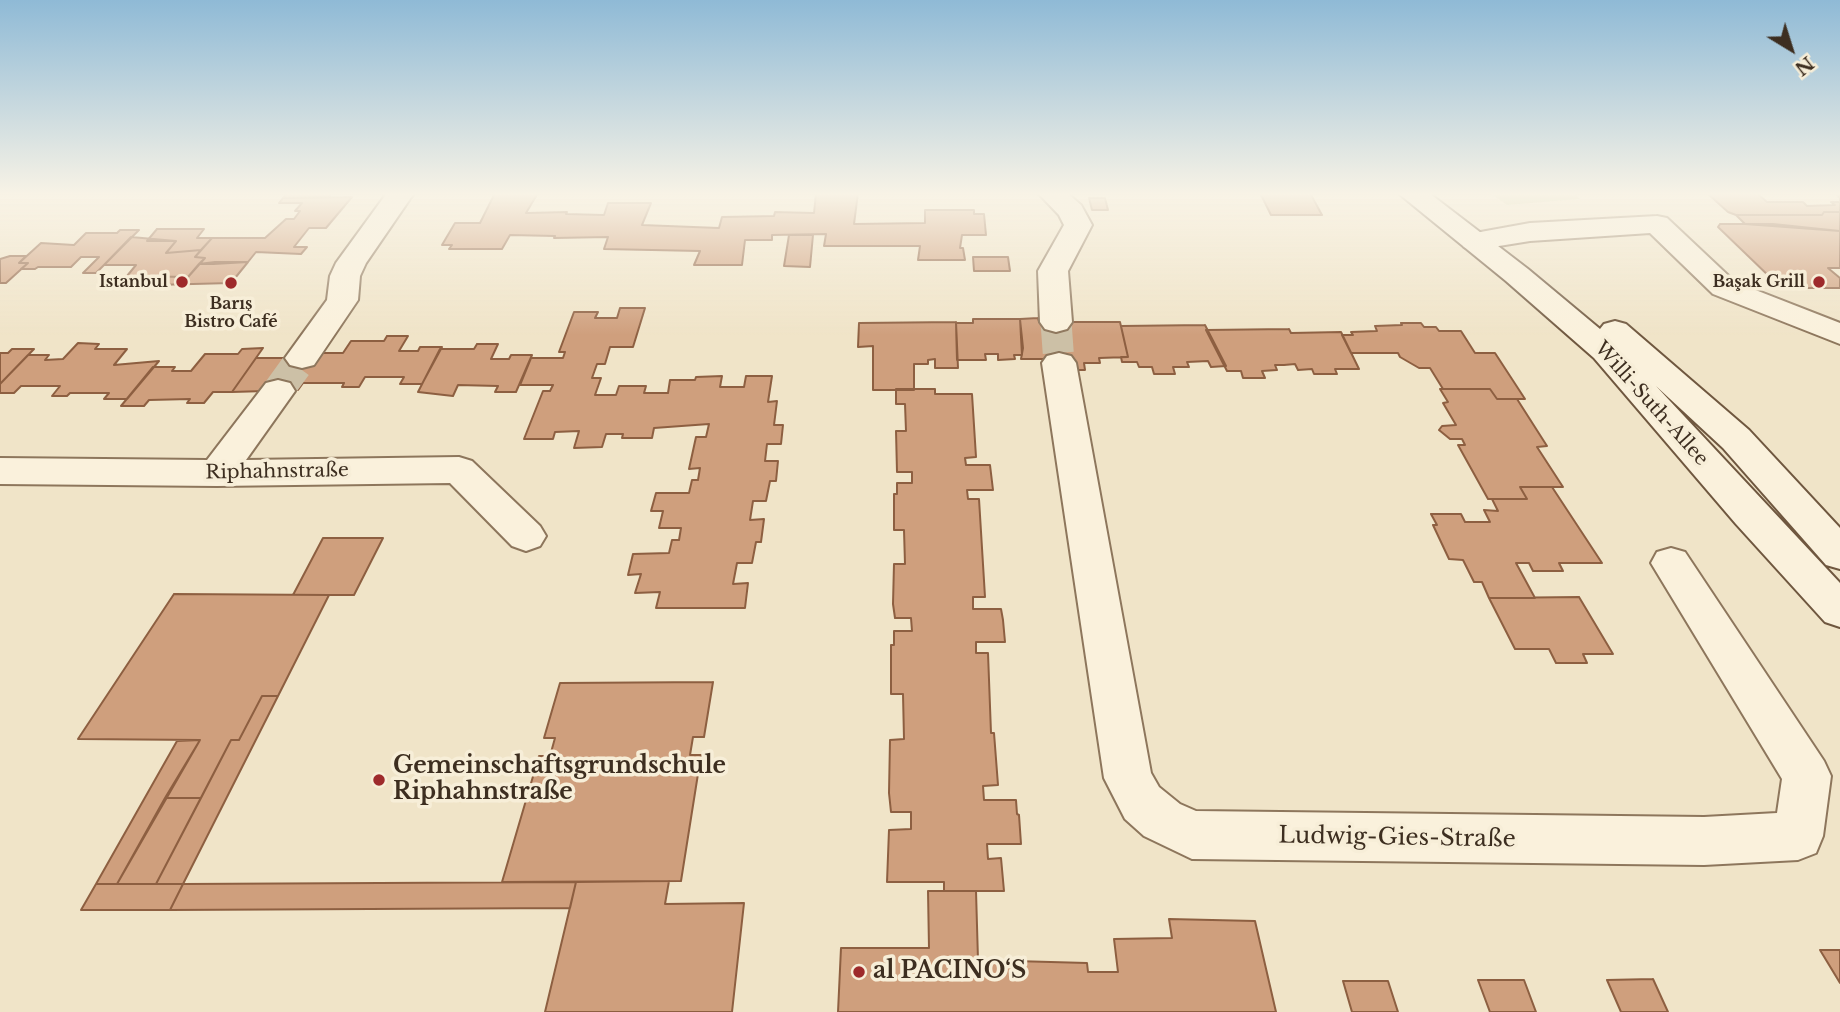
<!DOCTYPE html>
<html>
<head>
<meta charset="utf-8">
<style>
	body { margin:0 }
	#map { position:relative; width:1840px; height:1012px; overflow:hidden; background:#f0e4c8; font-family:"Libre Baskerville",serif }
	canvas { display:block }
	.north { position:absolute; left:1756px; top:14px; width:70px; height:70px; -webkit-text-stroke:5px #f7eed8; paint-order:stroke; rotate:142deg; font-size:19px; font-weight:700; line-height:28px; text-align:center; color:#3d2e20 }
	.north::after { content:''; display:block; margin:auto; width:24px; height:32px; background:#3d2e20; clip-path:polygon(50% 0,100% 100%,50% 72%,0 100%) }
</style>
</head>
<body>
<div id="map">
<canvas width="1840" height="1012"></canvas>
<div class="north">N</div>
</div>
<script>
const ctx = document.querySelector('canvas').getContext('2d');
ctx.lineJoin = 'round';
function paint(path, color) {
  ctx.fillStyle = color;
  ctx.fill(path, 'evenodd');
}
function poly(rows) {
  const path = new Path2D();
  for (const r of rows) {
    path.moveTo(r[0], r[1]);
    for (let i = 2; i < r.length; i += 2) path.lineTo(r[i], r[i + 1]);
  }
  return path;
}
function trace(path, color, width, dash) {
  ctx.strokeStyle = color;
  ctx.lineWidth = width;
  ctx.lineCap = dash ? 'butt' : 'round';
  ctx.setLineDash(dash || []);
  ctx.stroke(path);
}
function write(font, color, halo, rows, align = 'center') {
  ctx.font = font + ' "Libre Baskerville",serif';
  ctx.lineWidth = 7;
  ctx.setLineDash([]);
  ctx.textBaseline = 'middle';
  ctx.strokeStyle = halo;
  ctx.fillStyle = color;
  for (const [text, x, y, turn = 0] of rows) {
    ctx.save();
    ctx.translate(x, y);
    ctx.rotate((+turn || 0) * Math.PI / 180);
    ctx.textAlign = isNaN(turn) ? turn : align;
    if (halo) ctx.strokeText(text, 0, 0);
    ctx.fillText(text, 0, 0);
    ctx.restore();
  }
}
paint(poly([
	[1490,193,1575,193,1580,199,1507,205]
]), '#c9cf9b');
const building = poly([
	[287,193,332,193,329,197,283,198,287,193],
	[495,193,538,193,526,213,567,212,566,214,604,215,608,203,651,203,642,225,719,228,722,217,774,216,775,212,814,213,816,193,858,193,854,224,925,223,925,210,974,210,974,214,984,214,986,235,962,235,960,248,963,248,965,260,918,260,920,246,824,246,826,234,772,235,772,240,745,240,742,265,694,265,700,251,604,249,608,237,554,238,555,236,510,235,502,249,449,249,452,245,442,245,455,223,480,223,495,193],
	[1260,193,1310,193,1322,215,1271,215,1260,193],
	[1757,193,1840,193,1840,202,1831,202,1835,205,1807,206,1803,202,1767,202,1757,193],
	[1835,193,1840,198,1840,212,1824,212,1822,215,1736,215,1728,212,1708,194,1835,193],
	[352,197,326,228,309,228,294,247,307,247,301,254,256,252,248,262,213,264,199,264,205,258,195,257,212,238,265,238,286,219,294,219,300,211,295,211,302,203,279,203,283,198,352,197],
	[1089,198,1105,198,1108,210,1092,210,1089,198],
	[1824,212,1840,212,1840,231,1745,224,1736,215,1822,215,1824,212],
	[1720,224,1773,224,1840,231,1840,268,1828,268,1840,278,1840,288,1794,288,1773,280,1718,227,1720,224],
	[157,229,204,229,197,238,212,238,201,250,166,253,176,241,147,241,157,229],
	[120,230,139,230,96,273,83,273,99,257,81,257,71,267,38,267,35,269,21,269,28,263,19,263,41,243,74,245,86,233,117,233,120,230],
	[789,235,813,235,810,267,784,266,789,235],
	[131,237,176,241,166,253,201,250,195,257,205,258,188,277,127,276,136,265,104,265,131,237],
	[10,256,26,256,19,263,28,263,6,283,0,283,0,259,10,256],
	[973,257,1008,257,1010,271,974,271,973,257],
	[215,262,248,262,231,283,117,286,127,276,188,277,199,264,215,262],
	[620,308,645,308,633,347,610,347,605,364,597,364,592,378,601,378,595,395,616,395,619,386,646,386,644,393,668,393,670,380,695,380,696,377,722,376,720,387,744,387,746,376,772,376,768,402,777,401,774,425,783,425,781,444,767,444,765,461,778,461,776,481,770,481,766,501,753,501,750,520,764,519,761,542,756,542,752,563,737,563,733,584,748,583,745,608,656,608,660,592,635,593,641,574,628,575,633,554,669,553,672,540,679,540,681,528,659,528,663,511,651,511,656,493,689,493,692,480,698,480,700,468,689,469,696,437,706,437,709,424,654,428,652,438,622,438,623,434,606,434,602,447,574,448,579,431,555,432,553,439,524,439,543,391,550,391,553,385,520,385,531,358,563,358,565,352,559,352,574,312,598,312,595,318,617,318,620,308],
	[1038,318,1039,322,1120,322,1128,357,1099,358,1100,363,1084,363,1085,370,1064,370,1048,359,1021,359,1023,348,1020,319,1038,318],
	[973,319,1020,319,1022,355,1014,355,1015,359,998,360,998,354,985,354,986,360,957,360,956,323,973,323,973,319],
	[956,322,958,368,935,368,935,359,928,360,928,364,914,364,914,390,873,390,873,346,858,347,859,323,956,322],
	[1401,323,1421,323,1424,327,1436,327,1439,331,1461,331,1475,353,1495,353,1525,399,1497,399,1490,389,1443,389,1430,368,1419,368,1400,357,1398,353,1351,353,1342,335,1353,335,1351,332,1377,331,1375,326,1402,325,1401,323],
	[1205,325,1226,366,1211,367,1208,361,1187,362,1189,367,1173,367,1175,374,1154,374,1152,367,1139,367,1137,362,1122,362,1121,357,1128,357,1121,326,1205,325],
	[1289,329,1291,333,1341,332,1359,369,1335,369,1337,374,1314,374,1312,369,1298,370,1295,364,1284,365,1275,365,1277,370,1262,371,1265,378,1243,378,1241,371,1227,371,1206,330,1289,329],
	[387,336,408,336,399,351,418,351,420,347,442,347,422,384,400,384,404,377,365,377,359,387,342,387,344,383,303,383,298,390,232,392,256,358,318,358,321,353,343,353,351,341,384,341,387,336],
	[78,343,99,344,95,349,127,349,114,365,159,361,127,399,104,399,109,393,70,393,67,396,52,396,60,386,21,386,14,393,0,393,0,384,28,355,49,355,45,360,63,359,78,343],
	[477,344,498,344,491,359,509,359,511,355,532,355,516,392,495,392,498,386,458,385,453,396,418,392,440,349,474,349,477,344],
	[263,348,232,392,213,392,204,403,187,403,190,399,149,400,144,406,121,406,153,367,175,367,172,371,191,371,205,354,238,354,242,349,263,348],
	[12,349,34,349,0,384,0,353,8,353,12,349],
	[896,389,935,389,935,394,972,394,976,457,965,458,966,465,990,465,993,490,967,490,968,499,979,499,985,597,973,597,973,609,1001,609,1003,620,1005,642,976,642,976,653,988,653,991,733,994,733,998,785,983,786,984,800,1016,800,1017,814,1019,815,1021,844,987,844,988,859,1001,858,1004,891,944,891,944,882,887,882,889,830,911,829,911,812,891,812,889,793,890,740,904,739,903,694,891,694,891,645,894,645,894,631,912,631,911,618,895,618,893,604,894,564,905,564,904,530,894,530,894,494,897,494,897,483,912,483,912,472,897,472,896,431,906,431,905,404,896,404,896,389],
	[1440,389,1490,389,1497,399,1517,399,1547,446,1537,447,1563,487,1520,487,1527,499,1488,499,1458,445,1465,445,1462,439,1450,439,1439,430,1442,426,1456,425,1443,403,1448,402,1440,389],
	[1520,487,1552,487,1602,563,1559,563,1563,571,1533,571,1529,563,1516,563,1535,598,1489,598,1482,582,1474,582,1463,560,1449,559,1433,525,1437,525,1431,514,1461,514,1465,522,1490,522,1484,510,1498,511,1492,499,1527,499,1520,487],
	[323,538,383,538,354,595,293,595,323,538],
	[174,594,329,595,278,696,262,696,239,740,231,740,201,798,165,798,200,740,78,739,174,594],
	[1579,597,1613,654,1583,654,1587,663,1556,663,1549,649,1515,649,1489,598,1579,597],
	[713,682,704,737,693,737,690,755,701,755,681,881,502,882,539,756,550,756,555,738,544,738,560,683,713,682],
	[262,696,278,696,183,884,156,884,231,740,239,740,262,696],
	[200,740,117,884,96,884,177,741,200,740],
	[165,798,201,798,156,884,117,884,165,798],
	[669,881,665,904,744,903,732,1012,545,1012,576,882,669,881],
	[576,882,570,908,170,910,183,884,576,882],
	[96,884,183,884,170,910,81,910,96,884],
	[928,891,976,891,978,960,1087,963,1088,972,1118,972,1114,939,1172,938,1169,919,1255,921,1276,1012,838,1012,841,948,929,948,928,891],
	[1820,950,1840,950,1840,983,1820,950],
	[1653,979,1668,1012,1621,1012,1607,980,1653,979],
	[1478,980,1524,980,1536,1012,1490,1012,1478,980],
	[1343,981,1388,981,1398,1012,1352,1012,1343,981]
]);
paint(building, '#cf9f7d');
trace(building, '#8d5f41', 2);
trace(poly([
	[1056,322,1059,363],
	[278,391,302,358]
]), '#ccc0a6', 31, [31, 16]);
const street = poly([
	[387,193,414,193,366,263,360,276,358,300,314,365,302,368,290,365,285,358,327,300,330,276,336,263,387,193],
	[1038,193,1067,193,1081,205,1092,225,1068,271,1072,322,1067,329,1056,332,1045,329,1040,322,1038,271,1064,225,1059,215,1038,193],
	[1657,216,1667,218,1735,282,1840,323,1840,344,1713,294,1650,233,1530,241,1474,250,1464,247,1460,241,1464,235,1530,223,1657,216],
	[1059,353,1071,356,1076,363,1151,773,1159,787,1180,804,1196,811,1704,817,1777,813,1782,779,1651,563,1657,552,1671,548,1685,552,1824,761,1831,776,1823,836,1816,853,1798,860,1704,865,1192,859,1144,836,1125,819,1104,778,1042,363,1047,356,1059,353],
	[278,380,290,383,295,391,246,460,459,457,472,461,540,526,546,536,540,546,526,551,512,546,450,483,217,486,0,484,0,458,207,460,266,383,278,380]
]);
const secondary = poly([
	[1398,193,1429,193,1528,269,1600,329,1604,324,1615,321,1626,324,1749,430,1840,528,1840,569,1826,565,1723,448,1656,386,1840,583,1840,627,1825,622,1736,524,1594,358,1506,281,1398,193]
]);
trace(street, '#8d765c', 4);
trace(secondary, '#6f573f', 4);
paint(street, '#faf1dc');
paint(secondary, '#faf1dc');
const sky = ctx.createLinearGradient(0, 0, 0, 335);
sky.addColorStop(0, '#8fbad6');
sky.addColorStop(0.58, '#f8f3e6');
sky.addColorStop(1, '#f8f3e600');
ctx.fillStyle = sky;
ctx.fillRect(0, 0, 1840, 335);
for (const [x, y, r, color] of [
	[182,282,7,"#9e2a2b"],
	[1819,282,7,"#9e2a2b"],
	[231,283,7,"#9e2a2b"],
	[379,780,7,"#9e2a2b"],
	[859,972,7,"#9e2a2b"]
]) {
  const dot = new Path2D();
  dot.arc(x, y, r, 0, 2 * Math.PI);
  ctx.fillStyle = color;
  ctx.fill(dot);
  trace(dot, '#f7eed8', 2.5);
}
write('bold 16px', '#3d2e20', '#f7eed8', [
	["Istanbul",168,282],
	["Başak Grill",1805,282],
	["Barış",231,304,"center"],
	["Bistro Café",231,322,"center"]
], 'right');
write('19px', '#3d2e20', '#f7eed8', [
	["Willi-Suth-Allee",1651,404,48],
	["Riphahnstraße",277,472,-1]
]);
write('bold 23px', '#3d2e20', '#f7eed8', [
	["Gemeinschaftsgrundschule",393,767],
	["Riphahnstraße",393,793],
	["al PACINO‘S",873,972]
], 'left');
write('23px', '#3d2e20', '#f7eed8', [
	["Ludwig-Gies-Straße",1397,838,1]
]);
</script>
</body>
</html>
